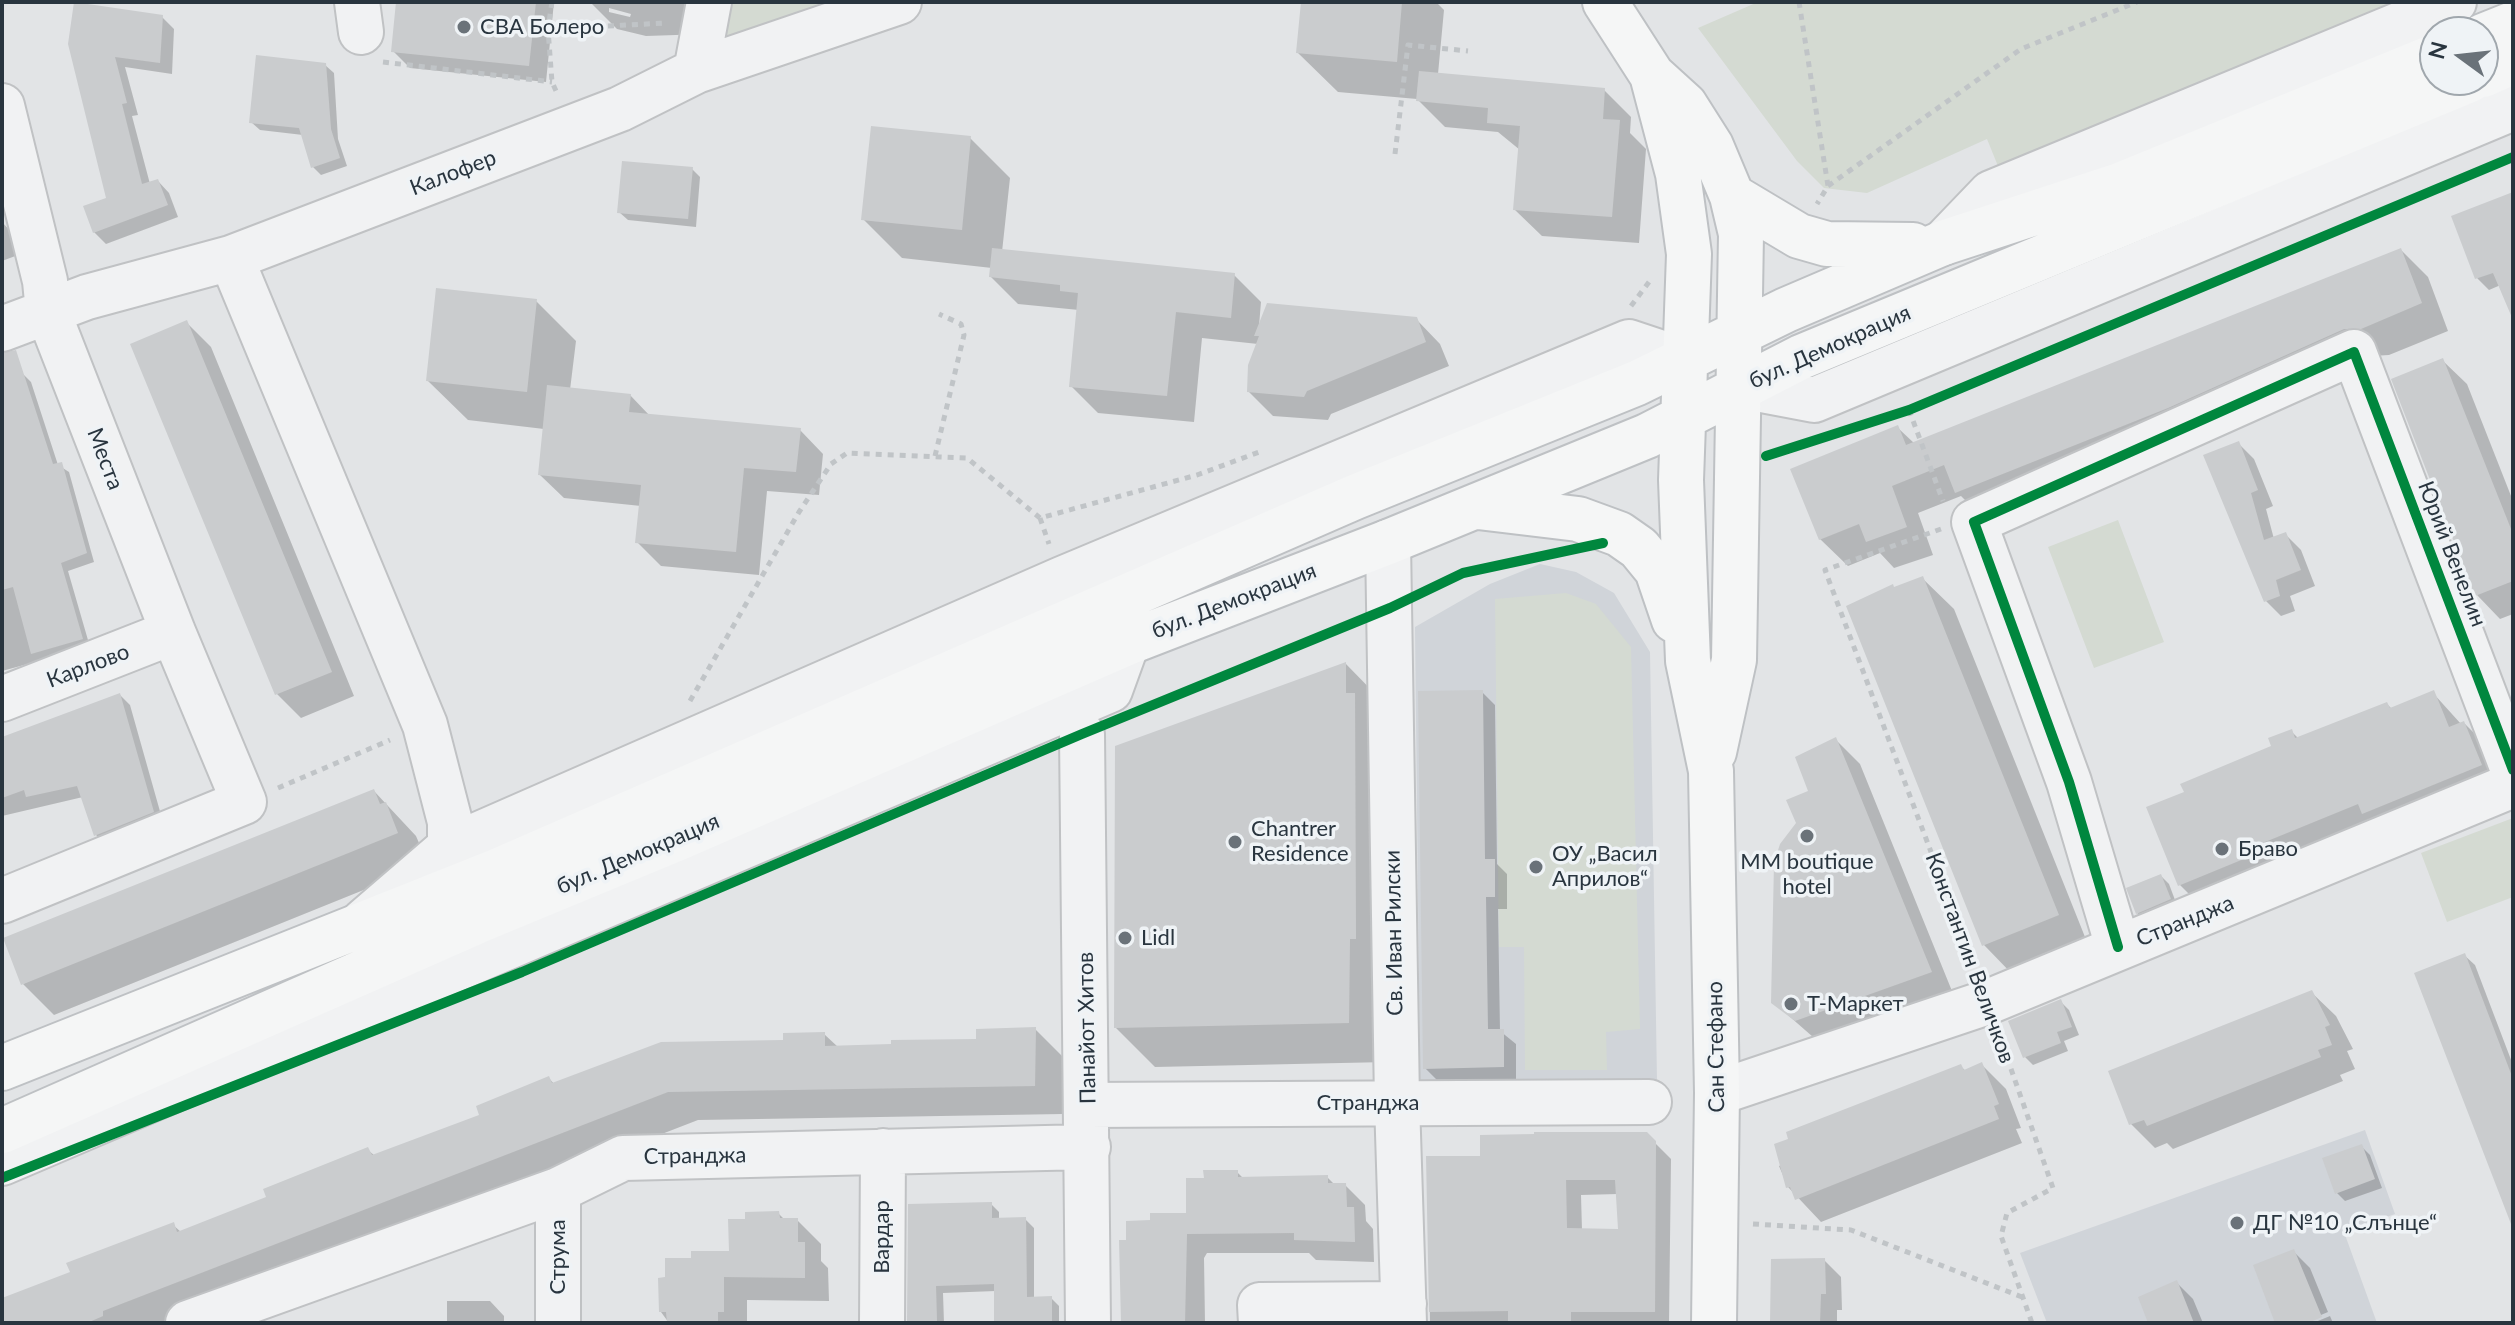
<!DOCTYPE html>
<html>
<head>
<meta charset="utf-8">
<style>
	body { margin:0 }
	#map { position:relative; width:2515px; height:1325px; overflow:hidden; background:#e2e4e6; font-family:Lato,sans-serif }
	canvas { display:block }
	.frame { position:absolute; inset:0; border:4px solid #29353f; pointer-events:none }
	.north { position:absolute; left:2419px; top:16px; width:80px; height:80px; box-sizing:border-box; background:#eff3f6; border:2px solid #a0a7ad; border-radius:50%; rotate:285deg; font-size:22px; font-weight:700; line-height:32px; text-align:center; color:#29353f }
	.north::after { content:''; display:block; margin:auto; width:28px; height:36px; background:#6a7279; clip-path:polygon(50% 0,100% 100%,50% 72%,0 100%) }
</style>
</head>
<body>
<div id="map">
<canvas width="2515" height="1325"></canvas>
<div class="frame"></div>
<div class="north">N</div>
</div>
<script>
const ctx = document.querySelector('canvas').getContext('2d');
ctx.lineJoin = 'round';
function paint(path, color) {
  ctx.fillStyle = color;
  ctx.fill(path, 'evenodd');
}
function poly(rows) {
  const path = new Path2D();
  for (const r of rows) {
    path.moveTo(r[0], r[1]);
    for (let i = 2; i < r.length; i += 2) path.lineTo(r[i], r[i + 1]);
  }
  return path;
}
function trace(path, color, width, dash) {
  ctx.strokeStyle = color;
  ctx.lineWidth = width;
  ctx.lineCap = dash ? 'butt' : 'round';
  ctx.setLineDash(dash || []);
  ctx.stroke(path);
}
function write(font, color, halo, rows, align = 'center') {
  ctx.font = font + ' Lato,sans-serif';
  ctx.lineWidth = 7;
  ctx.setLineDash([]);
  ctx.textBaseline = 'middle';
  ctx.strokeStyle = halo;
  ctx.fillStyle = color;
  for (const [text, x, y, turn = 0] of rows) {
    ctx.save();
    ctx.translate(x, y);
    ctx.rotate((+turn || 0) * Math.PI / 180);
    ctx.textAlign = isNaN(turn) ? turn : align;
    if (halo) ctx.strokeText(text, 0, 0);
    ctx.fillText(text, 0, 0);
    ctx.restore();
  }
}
paint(poly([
	[1540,564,1576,572,1614,593,1650,652,1657,1081,1420,1082,1415,627,1490,584],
	[2365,1130,2395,1214,2344,1232,2377,1323,2047,1323,2020,1253]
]), '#d0d4d9');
paint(poly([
	[709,2,899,2,696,71],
	[1758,2,2424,2,2002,176,1987,139,1867,193,1824,188,1797,161,1698,28],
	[2118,520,2164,642,2094,668,2048,547],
	[1566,593,1596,604,1631,647,1640,1029,1606,1032,1607,1070,1525,1070,1524,947,1499,947,1495,599],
	[2513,818,2513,897,2447,922,2421,853]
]), '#d4dad2');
paint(poly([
	[398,2,554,2,546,82,410,68,393,51],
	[590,2,725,2,706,34,646,36,617,29],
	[609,8,631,14,630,17,609,12],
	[1303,2,1436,2,1444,10,1438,74,1604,90,1631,117,1630,133,1646,149,1639,243,1542,236,1515,210,1520,150,1498,132,1445,127,1417,99,1338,92,1298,53],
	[162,17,174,29,172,74,125,67,138,115,132,116,150,184,158,181,169,193,178,217,106,244,94,232,108,199,70,44],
	[325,65,334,73,338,139,347,166,321,175,313,167,303,135,260,130,251,122],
	[970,138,1010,178,1002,252,1234,275,1261,302,1259,326,1416,319,1440,344,1449,366,1331,414,1328,420,1273,416,1249,392,1258,344,1202,338,1194,422,1098,413,1071,386,1079,310,1018,304,991,277,992,268,902,258,863,219],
	[692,169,700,177,696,227,628,220,619,212],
	[2513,194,2513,288,2503,284,2489,290,2477,278],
	[2,222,13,234,18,255,2,261],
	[2401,250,2428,277,2448,331,2389,355,2372,356,1984,519,1961,496,1918,513,1933,555,1894,568,1880,553,1848,566,1820,539,1898,428,1915,444],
	[536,301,576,341,570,390,630,395,650,416,800,430,823,454,819,495,767,491,759,575,661,566,637,542,641,506,564,498,540,475,544,429,468,420,428,381],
	[187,323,211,347,354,696,301,718,277,694],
	[2443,361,2467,384,2513,501,2513,614,2500,619,2477,595],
	[22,373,31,382,58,465,69,472,94,562,68,571,90,647,2,671,2,380],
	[2239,444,2254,459,2273,506,2266,509,2274,539,2285,534,2301,550,2315,586,2290,596,2295,611,2281,616,2265,600],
	[1922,578,1954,609,2089,947,2015,977,1984,945,1895,589],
	[1346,664,1385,704,1388,1062,1155,1067,1116,1028],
	[1482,692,1495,705,1497,864,1507,874,1507,909,1498,909,1500,1031,1516,1044,1516,1079,1438,1081,1425,1068],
	[2433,693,2461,724,2464,723,2488,747,2505,789,2204,909,2180,885,2186,793,2273,747,2291,731,2298,738,2387,704,2392,709],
	[120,695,130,705,163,822,106,845,96,835,83,797,2,816,2,739],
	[1836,740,1860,764,1954,996,1821,1044,1773,1002,1798,824],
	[374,791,416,836,428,864,54,1015,23,984],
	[2161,876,2169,884,2178,908,2146,921,2137,913],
	[2464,955,2475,965,2513,1065,2513,1226,2416,974],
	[2311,992,2336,1016,2353,1049,2347,1051,2355,1069,2340,1075,2343,1081,2173,1149,2167,1143,2155,1148,2131,1124],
	[2060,1001,2069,1010,2079,1035,2064,1041,2068,1051,2033,1065,2025,1057],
	[1035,1029,1064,1058,1063,1114,698,1120,174,1323,2,1323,2,1301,72,1273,173,1225,181,1232,268,1199,368,1150,375,1156,482,1116,549,1078,554,1084,824,1034,838,1047,979,1041],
	[1982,1065,2006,1089,2021,1128,2016,1129,2022,1143,1821,1222,1788,1187,1779,1166,1960,1066,1966,1071],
	[1646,1134,1671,1159,1669,1323,1430,1323,1428,1158,1482,1158],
	[1618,1194,1620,1231,1582,1230,1581,1195],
	[2361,1146,2370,1155,2382,1188,2345,1201,2337,1193],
	[1237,1172,1244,1179,1327,1177,1335,1185,1345,1185,1365,1205,1366,1221,1373,1229,1374,1262,1316,1260,1309,1253,1207,1253,1204,1258,1205,1323,1123,1323,1128,1242,1152,1222,1185,1215,1206,1180],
	[991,1204,999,1212,999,1220,1025,1219,1034,1228,1034,1299,1051,1298,1059,1306,1059,1323,996,1323,996,1291,943,1293,944,1323,909,1323,910,1206],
	[778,1213,785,1220,797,1220,821,1244,821,1261,828,1268,829,1301,747,1300,747,1323,669,1323,661,1312,667,1279,693,1260,731,1253,747,1221],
	[2293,1251,2310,1268,2328,1312,2302,1323,2272,1323,2277,1321],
	[1824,1260,1841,1277,1842,1310,1837,1310,1837,1323,1772,1323],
	[2176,1282,2193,1299,2203,1323,2150,1323],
	[447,1301,490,1301,504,1316,504,1323,447,1323],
	[2330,1316,2333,1323,2313,1323]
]), '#0003');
paint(poly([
	[74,2,163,15,160,63,115,57,127,103,122,104,142,184,158,179,168,205,93,233,83,206,106,198,68,44],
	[396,2,536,2,529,66,391,52],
	[1301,2,1402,2,1397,62,1296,53],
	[256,55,326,63,331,129,340,158,311,168,299,128,249,123],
	[1419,71,1605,88,1603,119,1620,120,1612,217,1513,210,1520,126,1487,123,1488,108,1416,101],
	[871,126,971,136,962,230,861,220],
	[622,161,693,167,688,219,617,213],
	[2513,192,2513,320,2493,273,2475,279,2451,216],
	[992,248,1235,273,1231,318,1176,312,1167,396,1069,387,1078,293,1060,291,1060,285,989,277],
	[2401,248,2422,303,2361,329,2344,329,2168,408,1955,493,1944,465,1892,486,1907,527,1866,542,1859,524,1819,540,1790,469,1898,425,1906,445],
	[436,288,537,299,527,392,426,381],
	[1267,303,1417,317,1426,342,1307,391,1304,397,1247,392,1248,365,1259,336,1254,336],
	[187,320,332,672,275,695,130,344],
	[16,350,53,464,62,462,87,553,61,563,83,639,31,654,13,587,2,590,2,353],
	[2443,358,2513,534,2513,581,2475,596,2391,379],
	[547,385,631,394,629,412,801,428,796,472,744,468,736,552,635,543,641,485,538,475],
	[2239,441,2258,490,2251,493,2264,540,2286,532,2301,570,2276,580,2280,596,2264,602,2203,455],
	[1923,576,2059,915,1982,946,1846,606,1893,584,1894,587],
	[1346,662,1346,693,1355,693,1356,939,1350,939,1349,1023,1114,1028,1115,746],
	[1483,690,1485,859,1495,859,1495,897,1486,897,1488,1029,1504,1029,1504,1067,1423,1069,1418,691],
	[2434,690,2449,727,2464,721,2482,765,2362,814,2358,804,2265,842,2268,849,2178,886,2146,807,2184,792,2180,784,2271,746,2268,738,2292,729,2295,738,2387,702,2390,708],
	[120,693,154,812,94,836,77,786,26,797,24,790,2,798,2,737],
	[1836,737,1932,972,1795,1021,1771,1003,1774,863,1780,844,1796,823,1786,800,1808,791,1795,757],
	[374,789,380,804,386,802,398,833,21,985,3,938],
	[2161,874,2171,899,2136,914,2126,888],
	[2465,953,2513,1079,2511,1224,2414,973],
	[2312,990,2330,1025,2325,1027,2332,1045,2318,1050,2321,1057,2147,1126,2144,1120,2129,1125,2108,1071],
	[2061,999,2072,1027,2057,1032,2061,1043,2023,1058,2008,1021],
	[1036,1027,1035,1086,668,1092,103,1311,103,1316,87,1323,2,1323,2,1298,70,1272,66,1263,174,1222,177,1232,266,1197,263,1189,368,1147,372,1155,479,1115,476,1106,549,1076,552,1083,661,1042,783,1040,783,1033,825,1032,825,1046,891,1044,891,1040,976,1039,976,1029],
	[1982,1062,1999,1104,1994,1106,1999,1119,1795,1200,1790,1187,1786,1188,1774,1144,1788,1139,1786,1132,1961,1064,1964,1070],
	[1534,1132,1647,1132,1656,1141,1655,1312,1571,1312,1571,1323,1508,1323,1508,1311,1429,1312,1426,1156,1480,1156,1480,1135,1534,1134],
	[1566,1180,1615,1180,1618,1229,1567,1228],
	[2362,1144,2375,1179,2335,1194,2322,1158],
	[1203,1170,1238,1170,1238,1177,1328,1175,1328,1183,1346,1183,1347,1207,1354,1207,1355,1242,1294,1240,1294,1233,1187,1234,1185,1323,1121,1323,1119,1240,1126,1240,1126,1221,1150,1220,1150,1213,1186,1213,1186,1225,1186,1178,1204,1178],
	[992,1202,992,1218,1026,1217,1027,1297,1052,1296,1052,1323,994,1323,994,1284,936,1286,937,1321,907,1321,908,1204],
	[779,1211,780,1218,798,1218,798,1242,805,1242,805,1278,724,1277,724,1312,718,1312,718,1323,667,1323,666,1312,659,1312,658,1278,665,1277,665,1258,691,1258,691,1251,729,1251,728,1219,745,1219,745,1212],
	[2294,1249,2322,1317,2308,1323,2275,1323,2253,1265],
	[1825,1258,1826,1294,1821,1294,1820,1323,1770,1323,1771,1259],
	[2177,1280,2194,1323,2148,1323,2138,1297]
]), '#caccce');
const minor = poly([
	[357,2,361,32],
	[696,71,709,2],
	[2,106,45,281,48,312,173,632,244,802,2,901],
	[1943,243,1991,193,2454,2],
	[231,258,425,725,450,822,450,847],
	[2,329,87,297,231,258,620,109,696,71,899,2],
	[1740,386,1814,400,2513,108],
	[1388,542,1397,1102,1404,1323],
	[2,699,173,632],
	[1082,734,1088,1323],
	[363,922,450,847,1062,579,1629,342,1686,361],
	[2118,947,2069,782,1974,522,2354,352,2513,770],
	[1717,1093,1988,1002,2513,785],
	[1088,1105,1649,1102],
	[2,1163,1110,690,1127,643],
	[558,1190,558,1323],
	[188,1323,558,1190,623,1158,1088,1147],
	[882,1323,883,1151],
	[1261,1323,1260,1305,1404,1304]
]);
const major = poly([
	[1605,2,1652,75,1685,105,1711,146,1732,196,1741,234,1734,660,1714,752],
	[2483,36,2513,24],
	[1652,75,1678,174,1689,254,1681,480,1688,661,1711,771,1717,1093,1714,1323],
	[2483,75,2513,62],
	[1732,196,1799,236,1827,244,1913,245],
	[1478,507,1578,519,1619,534,1639,548,1657,570,1674,620],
	[2,1068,497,871,1355,497,1637,383,1786,310,1943,243,2117,186,2435,56],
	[2,1131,476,922,679,838,1127,643,1388,542,1647,436,1801,357,2470,80]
]);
trace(minor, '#c0c2c4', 48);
trace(major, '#bec1c4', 48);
trace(poly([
	[552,2,548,29,552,82,557,93],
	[1799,2,1828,186,1817,204],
	[548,29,667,23],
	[383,62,552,82],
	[1395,154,1408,45,1468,51],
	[1828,186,2021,49,2137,2],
	[1631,306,1649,282],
	[1909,410,1943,501],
	[935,456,964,335,961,324,939,314],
	[1040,518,1049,544],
	[1941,529,1825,570,1975,969],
	[690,701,799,512,831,464,847,453,967,458,1040,518,1197,475,1262,451],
	[278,788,390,740],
	[1999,1035,2053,1188,2007,1213,2001,1236,2032,1323],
	[1753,1224,1851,1230,2022,1297]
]), '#c0c4c7', 5, [6, 6]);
trace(minor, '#f1f2f3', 44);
trace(major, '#f5f6f6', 44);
trace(poly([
	[1766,456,1909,410,2513,157],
	[2118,947,2069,782,1974,522,2354,352,2513,770],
	[2,1178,522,972,1082,734,1390,608,1463,573,1603,543]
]), '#00873e', 10);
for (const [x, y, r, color] of [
	[464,27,8,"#6a7279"],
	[1807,836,8,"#6a7279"],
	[1235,842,8,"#6a7279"],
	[2222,849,8,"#6a7279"],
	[1536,867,8,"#6a7279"],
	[1125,938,8,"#6a7279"],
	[1791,1004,8,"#6a7279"],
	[2237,1223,8,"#6a7279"]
]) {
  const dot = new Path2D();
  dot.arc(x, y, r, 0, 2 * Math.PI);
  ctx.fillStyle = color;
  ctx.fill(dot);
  trace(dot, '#eff3f6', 3);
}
write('22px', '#29353f', '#eff3f6', [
	["CBA Болеро",480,27],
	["Chantrer",1251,829],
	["Residence",1251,854],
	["Браво",2238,849],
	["ОУ „Васил",1552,854],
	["Априлов“",1552,879],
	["MM boutique",1807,862,"center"],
	["hotel",1807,887,"center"],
	["Lidl",1141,938],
	["Т-Маркет",1807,1004],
	["ДГ №10 „Слънце“",2253,1223]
], 'left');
write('22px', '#29353f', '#eff3f6', [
	["Калофер",453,173,-21],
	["бул. Демокрация",1830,347,-24],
	["Места",105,459,69],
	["Юрий Венелин",2452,554,69],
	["бул. Демокрация",1234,601,-21],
	["Карлово",88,666,-21],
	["бул. Демокрация",638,854,-23],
	["Странджа",2185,921,-22],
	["Св. Иван Рилски",1394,933,-91],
	["Константин Величков",1970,958,70],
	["Панайот Хитов",1087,1028,-91],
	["Сан Стефано",1716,1047,-91],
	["Странджа",1368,1103],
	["Странджа",695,1156,-1],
	["Вардар",882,1237,-90],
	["Струма",558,1257,-90]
]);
</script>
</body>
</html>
